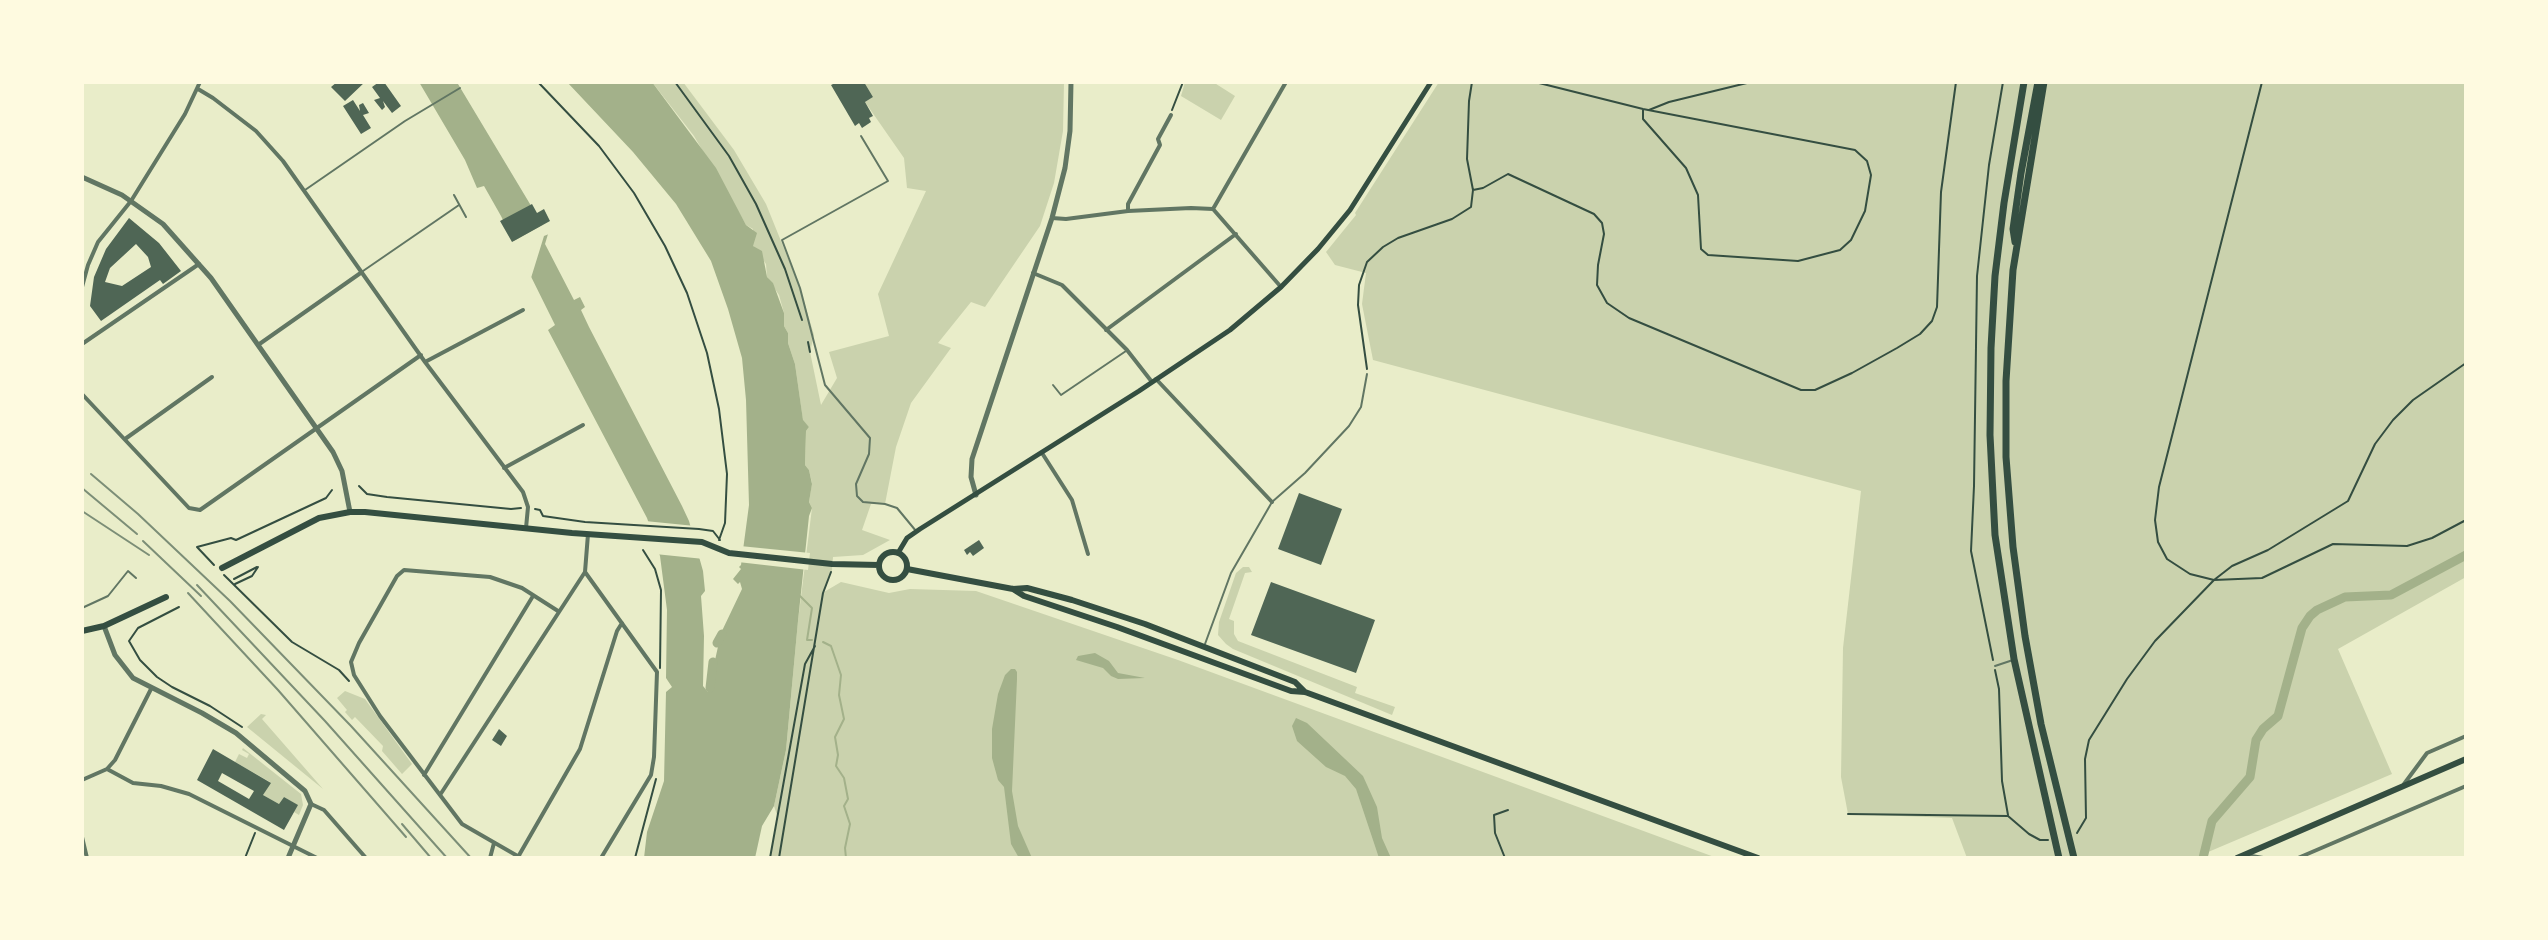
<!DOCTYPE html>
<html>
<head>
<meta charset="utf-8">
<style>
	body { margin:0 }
	#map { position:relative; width:2548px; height:940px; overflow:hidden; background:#e9edc9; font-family:"Source Sans 3",sans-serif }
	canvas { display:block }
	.frame { position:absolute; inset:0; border:84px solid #fefae0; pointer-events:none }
</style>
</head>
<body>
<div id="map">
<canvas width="2548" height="940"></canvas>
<div class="frame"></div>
</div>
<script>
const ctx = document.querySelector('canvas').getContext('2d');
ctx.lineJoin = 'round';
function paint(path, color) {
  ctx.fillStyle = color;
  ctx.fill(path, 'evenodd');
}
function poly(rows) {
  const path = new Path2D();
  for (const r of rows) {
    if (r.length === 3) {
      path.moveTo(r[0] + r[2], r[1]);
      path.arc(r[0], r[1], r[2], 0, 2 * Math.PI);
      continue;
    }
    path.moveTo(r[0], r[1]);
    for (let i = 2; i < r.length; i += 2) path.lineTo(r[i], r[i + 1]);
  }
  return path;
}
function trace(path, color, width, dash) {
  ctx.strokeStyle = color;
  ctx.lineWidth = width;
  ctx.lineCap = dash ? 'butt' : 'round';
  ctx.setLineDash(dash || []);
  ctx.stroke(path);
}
paint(poly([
	[652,82,683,82,734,150,766,204,800,288,814,335,810,352,821,405,837,378,829,352,889,336,878,294,926,191,907,188,904,158,865,102,873,97,864,82,1064,82,1063,131,1054,183,1040,226,985,307,971,302,938,343,951,348,911,403,896,447,885,504,871,504,862,530,890,540,863,555,833,557,832,570,824,592,841,582,889,593,910,589,976,591,1178,660,1717,858,770,858,778,818,774,806,786,750,798,621,812,508,809,502,812,483,809,470,805,465,806,431,809,427,803,421,795,364,788,343,788,333,784,326,784,313,779,295,767,277,766,264,753,246,753,229,746,225,694,136],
	[1185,82,1213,82,1235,96,1221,120,1181,96],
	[1439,82,2466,82,2466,577,2338,649,2392,774,2194,858,1967,858,1952,818,1848,814,1841,777,1843,648,1861,491,1373,360,1362,304,1366,273,1335,265,1326,252,1356,215,1355,213],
	[1243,567,1249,567,1252,572,1245,573,1229,619,1234,621,1234,634,1238,641,1357,687,1355,693,1395,707,1392,715,1233,649,1226,644,1218,635,1219,622,1236,573],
	[345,691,365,699,412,764,402,774,382,751,383,746,355,717,352,720,345,712,347,710,337,698],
	[261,714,266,715,262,719,323,789,247,727],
	[243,748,301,794,303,805,299,815,294,812,297,805,284,797,279,804,263,795,270,782,235,762,239,754,247,758,249,754,242,750]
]), '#cad2ad');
paint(poly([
	[419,82,456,82,458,84,548,234,545,244,574,300,580,297,585,307,581,310,589,327,682,506,689,521,703,571,705,591,701,596,704,636,703,686,708,692,721,633,742,589,740,582,738,584,733,579,741,569,739,567,741,565,749,505,746,400,742,358,728,309,711,261,676,204,633,152,567,82,652,82,716,168,746,225,757,233,753,246,762,251,767,277,773,283,784,313,784,326,788,333,788,343,795,364,803,420,809,427,806,431,805,465,809,470,812,484,809,502,812,508,809,516,798,621,786,750,774,806,762,826,755,858,644,858,647,832,664,781,666,692,672,687,666,678,667,610,660,556,647,518,548,330,555,325,501,216,484,186,477,188,465,160],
	[1095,653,1109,661,1118,673,1145,678,1118,679,1111,676,1103,668,1076,660,1078,656],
	[1011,669,1015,669,1017,672,1017,679,1012,791,1018,826,1032,858,1019,858,1011,844,1004,787,998,780,992,758,992,729,998,694,1005,675],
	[1296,718,1307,723,1363,776,1377,807,1382,838,1391,858,1379,858,1356,789,1345,776,1326,767,1297,741,1292,726]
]), '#a3b18a');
paint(poly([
	[544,224,549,234,544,236,531,278,512,242],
	[645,521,695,526,704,559,655,554],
	[740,546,810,553,808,570,738,562]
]), '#e9edc9');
trace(poly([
	[800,596,812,608,807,640,812,640],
	[823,642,831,646,841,675,839,695,844,719,835,737,838,755,836,766,844,778,848,799,844,806,850,824,845,848,846,858]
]), '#a3b18a', 2);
trace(poly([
	[717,643,722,634],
	[710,688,713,662],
	[2203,858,2212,821,2250,777,2256,740,2263,729,2278,716,2302,628,2310,616,2317,610,2345,597,2391,595,2466,555]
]), '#a3b18a', 9);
paint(poly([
	[337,82,365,82,345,101,331,87],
	[379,82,384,82,401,106,392,113,383,101,385,107,382,110,374,100,380,98,372,87],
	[837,82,864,82,873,97,865,102,873,116,869,118,871,122,862,128,859,123,855,126,831,85],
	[353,100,360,111,359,105,363,103,369,113,363,115,371,128,361,134,343,106],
	[532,204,537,213,544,209,550,221,512,242,500,221],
	[129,218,159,243,181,271,163,284,160,280,101,321,90,306,94,277,106,249],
	[136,244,148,257,151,267,122,286,105,282,110,268],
	[1299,493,1342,509,1321,565,1278,549],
	[979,540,984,548,973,556,970,552,967,555,964,550],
	[1271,582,1375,620,1356,673,1251,635],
	[499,729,507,736,501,746,492,740],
	[213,749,271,783,263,795,279,804,284,797,298,805,284,830,197,780],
	[222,773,254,791,249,799,218,781]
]), '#4f6655');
trace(poly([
	[538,82,599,146,634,193,665,246,687,293,707,353,719,409,727,474,725,523,719,540],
	[675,82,729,156,756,204,785,269,802,320],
	[1535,82,1643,109,1855,150,1867,161,1871,175,1865,211,1851,240,1840,250,1798,261,1708,255,1701,249,1698,195,1686,168,1643,119,1643,109],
	[2262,82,2159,487,2155,520,2158,542,2167,559,2190,574,2214,580,2262,578,2333,544,2407,546,2432,538,2466,520],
	[1172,110,1183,82],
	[1649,110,1669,102,1751,82],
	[1473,190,1483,188,1508,174,1594,214,1602,223,1604,234,1598,265,1597,285,1607,303,1629,318,1801,390,1815,390,1852,373,1897,348,1920,334,1932,321,1937,307,1941,192,1956,82],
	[808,342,810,352],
	[1367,369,1358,305,1359,285,1367,262,1383,247,1398,238,1452,219,1471,207,1473,190,1467,159,1469,101,1472,82],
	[359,486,367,494,387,497,511,509,521,508],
	[535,509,540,510,543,516,585,522,699,529,713,531,720,540],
	[643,550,655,569,661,590,660,668],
	[214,565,197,547,231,538,236,540,326,498,332,490],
	[224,575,292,642,339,670,349,681],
	[234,579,257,567],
	[235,584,252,576,258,567],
	[179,607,138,628,129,641,140,660,157,677,172,687,210,706,242,727],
	[1993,660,1971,551,1974,486,1977,276,1989,165,2003,82],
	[1995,670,1999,689,2002,781,2008,815],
	[1848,814,2008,816,2029,834,2040,840,2048,840],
	[2077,833,2086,818,2085,759,2089,740,2127,679,2155,641,2214,580,2232,566,2268,550,2348,501,2375,444,2393,420,2413,400,2466,363],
	[245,858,255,833],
	[635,858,656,779],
	[770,858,805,664,815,646],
	[779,858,823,593,831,572],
	[1505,858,1495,833,1494,815,1508,810]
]), '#344e41', 2);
trace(poly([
	[861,136,888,181,782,240,800,288,825,385,870,438,869,454,856,484,857,496,863,502,885,504,897,508,916,531],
	[305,190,405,121,460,88],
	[454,195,466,217],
	[363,271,459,205],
	[1053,385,1061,395,1126,351],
	[82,608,108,596,128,571,136,578],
	[1205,644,1231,573,1272,502,1305,473,1349,426,1361,407,1367,374],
	[1995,666,2013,660]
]), '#617663', 2);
trace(poly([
	[198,89,213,98,256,131,283,161,425,362,523,492,528,507,526,528],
	[1213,209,1286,82],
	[1128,211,1128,204,1160,145,1158,139,1171,115],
	[1052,218,1066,219,1128,211,1191,208,1213,209,1281,287],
	[1033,273,1062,285,1127,350,1152,382],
	[82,287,88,265,98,242,131,201,185,114,200,82],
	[1106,330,1236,234],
	[82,344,199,264],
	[258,345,362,272],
	[425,362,523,310],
	[1156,379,1272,502],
	[82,394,189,508,200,510,421,355],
	[125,439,212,377],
	[1042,453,1072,500,1088,554],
	[504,468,583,425],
	[585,572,657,672,654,757,651,775,601,858],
	[107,769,133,783,161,786,189,794,317,858],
	[424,775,533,596],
	[82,780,107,769,115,760,151,689],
	[2404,784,2427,753,2466,736],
	[440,795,585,572,588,534],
	[311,804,324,810,366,858],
	[82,837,87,858],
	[2246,855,2263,858],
	[518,857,580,749,617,631,622,623],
	[490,858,494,843],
	[521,858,462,824,380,716,354,675,351,662,359,643,397,576,404,570,490,577,522,588,558,611],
	[2298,858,2466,786]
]), '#617663', 4);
trace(poly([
	[82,177,122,195,163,224,211,278,333,452,342,471,350,512],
	[976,495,971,477,972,459,1052,218,1065,168,1070,131,1071,82],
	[104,626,115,655,133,678,202,713,236,733,305,791,311,804,288,858]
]), '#617663', 5);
trace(poly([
	[898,553,907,538,920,529,1139,391,1230,330,1281,287,1318,249,1350,210,1431,82]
]), '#344e41', 5);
trace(poly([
	[893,566,14],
	[222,568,319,518,350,512,365,512,572,533,702,542,729,553,832,564,879,565],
	[907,569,1013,589,1027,588,1072,600,1145,624,1295,682,1305,692],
	[1013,589,1024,596,1117,627,1291,691,1305,692,1758,858],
	[82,631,104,626,166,597],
	[2237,858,2466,759]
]), '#344e41', 6);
trace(poly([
	[2024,82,2004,203,1995,276,1991,348,1990,435,1995,535,2014,659,2059,858],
	[2044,82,2013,270,2006,381,2006,457,2013,547,2025,636,2041,724,2074,858],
	[2015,242,2013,229,2021,173,2038,82]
]), '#344e41', 7);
trace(poly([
	[91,474,138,514,230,601,351,726,471,858],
	[82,488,137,534],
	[82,511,149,555],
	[143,541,201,596],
	[197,585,325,721,447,858],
	[188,593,278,690,406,837],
	[402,824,431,858]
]), '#7c8e77', 2);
</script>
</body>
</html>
